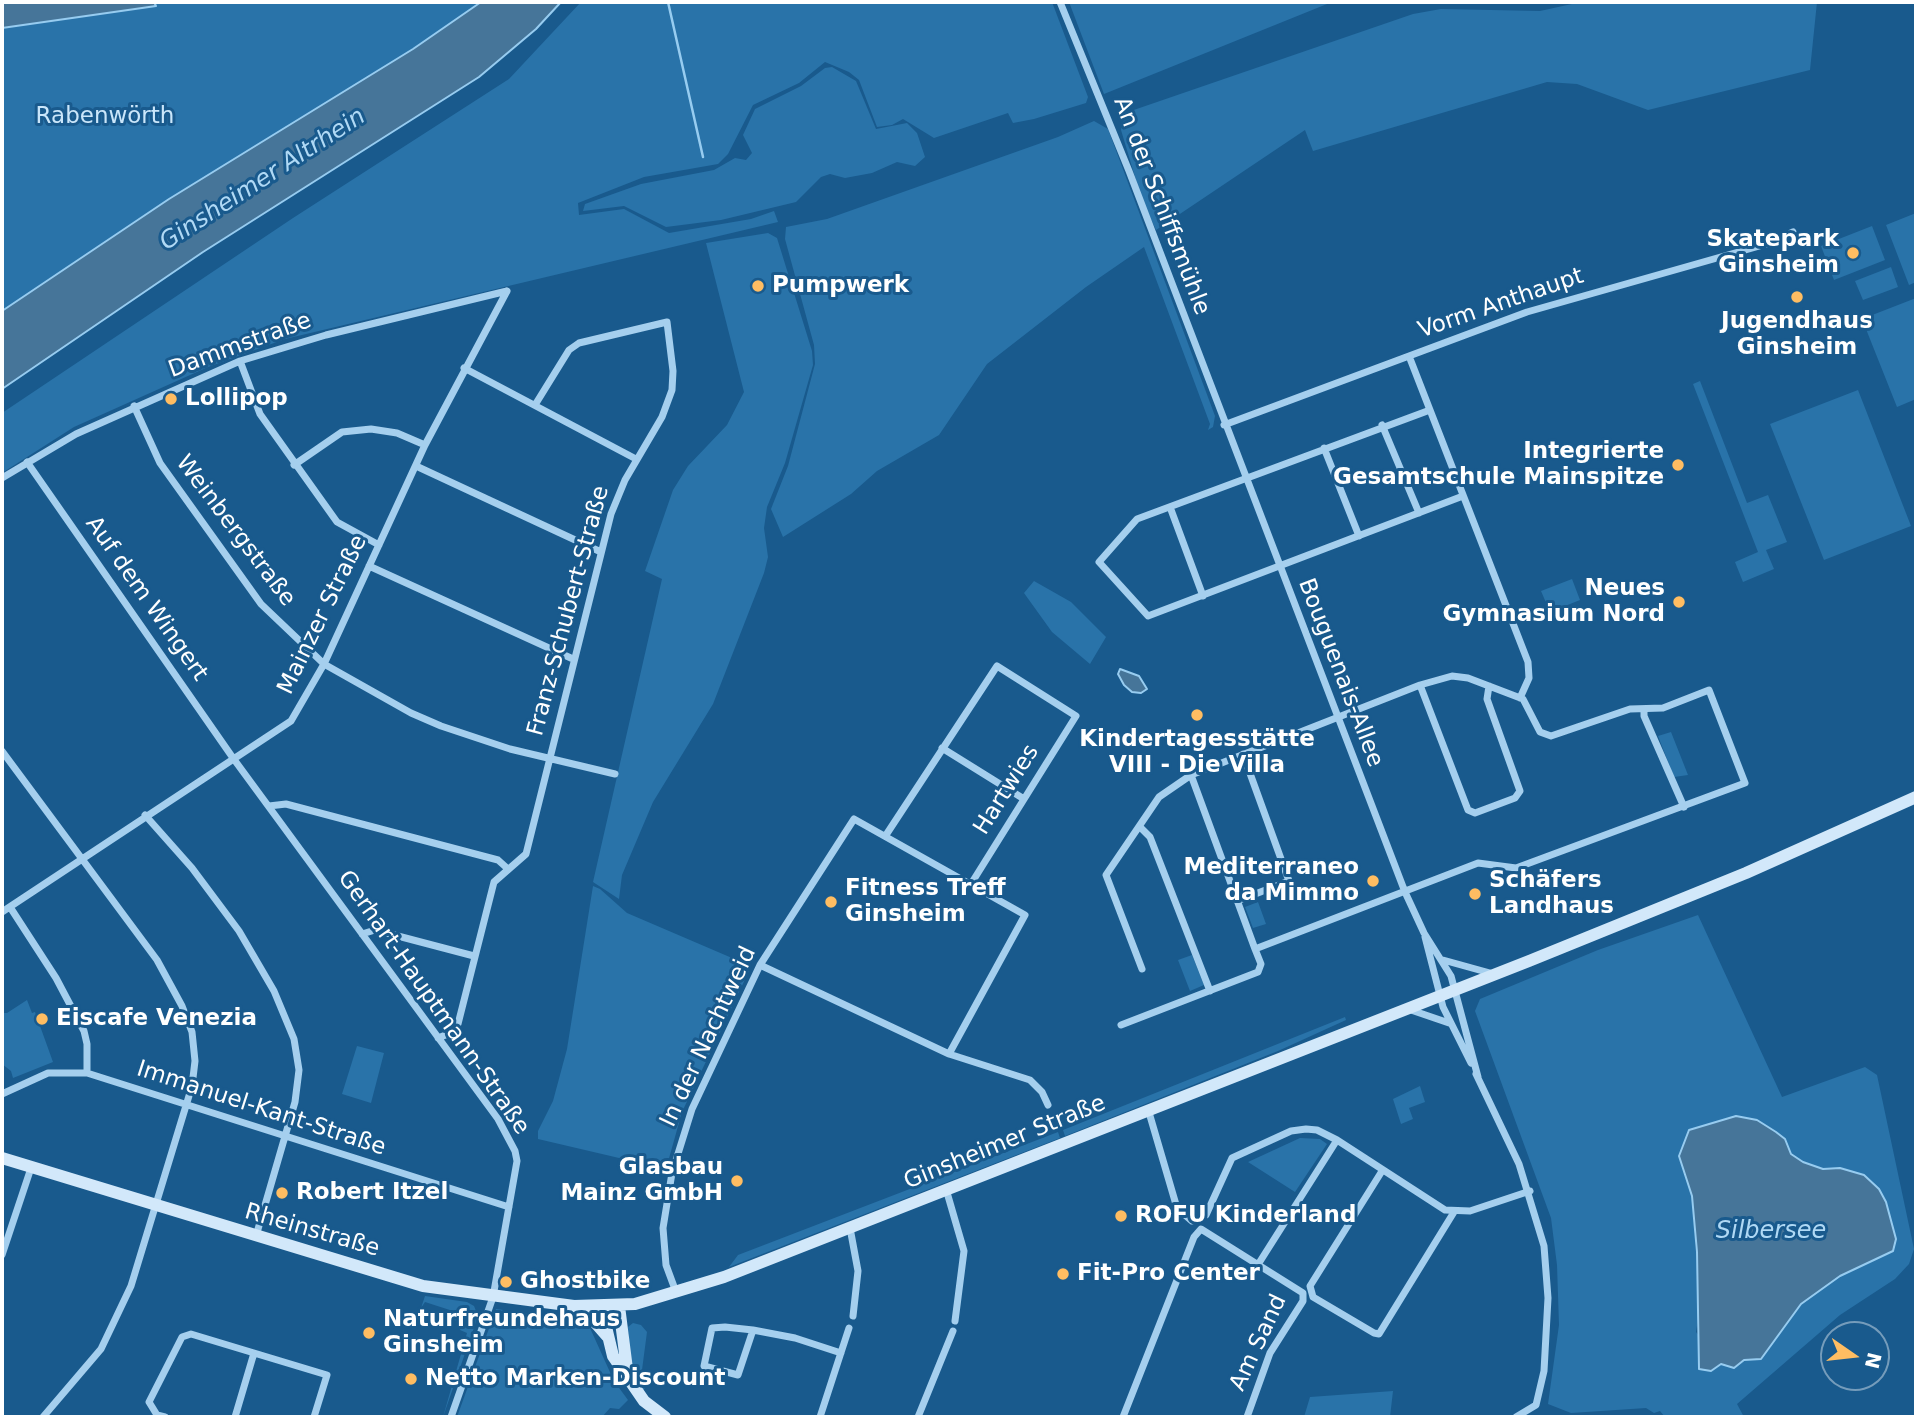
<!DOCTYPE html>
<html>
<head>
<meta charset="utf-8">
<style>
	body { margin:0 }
	#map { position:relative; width:1918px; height:1419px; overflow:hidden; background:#195a8d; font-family:"DejaVu Sans",sans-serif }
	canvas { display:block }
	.frame { position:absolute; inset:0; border:4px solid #fff; pointer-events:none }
	.north { position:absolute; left:1820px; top:1321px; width:70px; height:70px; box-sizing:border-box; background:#195a8d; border:2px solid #759cbb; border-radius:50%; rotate:104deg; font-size:19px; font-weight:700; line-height:28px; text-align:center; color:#fff }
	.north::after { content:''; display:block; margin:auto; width:24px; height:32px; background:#ffbd62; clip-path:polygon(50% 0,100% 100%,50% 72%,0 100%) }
</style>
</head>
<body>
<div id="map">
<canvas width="1918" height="1419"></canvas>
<div class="frame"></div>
<div class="north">N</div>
</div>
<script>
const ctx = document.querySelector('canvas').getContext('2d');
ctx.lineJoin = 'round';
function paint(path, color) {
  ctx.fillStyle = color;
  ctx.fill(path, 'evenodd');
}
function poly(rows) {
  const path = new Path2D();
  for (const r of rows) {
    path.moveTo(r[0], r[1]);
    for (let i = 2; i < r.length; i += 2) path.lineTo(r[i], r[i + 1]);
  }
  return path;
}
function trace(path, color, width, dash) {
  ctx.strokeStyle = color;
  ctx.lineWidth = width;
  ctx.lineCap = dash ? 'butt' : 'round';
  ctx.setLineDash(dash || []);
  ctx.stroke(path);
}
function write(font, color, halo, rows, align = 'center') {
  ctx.font = font + ' "DejaVu Sans",sans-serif';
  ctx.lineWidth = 6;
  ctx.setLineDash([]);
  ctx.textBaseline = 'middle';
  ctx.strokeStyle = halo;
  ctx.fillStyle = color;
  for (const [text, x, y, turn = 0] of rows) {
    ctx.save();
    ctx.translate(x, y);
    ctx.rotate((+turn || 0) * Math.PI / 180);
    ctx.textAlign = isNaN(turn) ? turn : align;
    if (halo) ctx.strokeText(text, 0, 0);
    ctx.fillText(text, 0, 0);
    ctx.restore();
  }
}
paint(poly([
	[154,2,481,2,413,49,169,199,2,311,2,28,156,6],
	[581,2,1052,2,1088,97,1086,103,1034,119,1013,123,1008,113,934,138,903,119,892,125,877,127,859,80,849,72,825,62,799,83,753,105,728,154,718,164,644,177,578,203,579,215,624,209,669,233,751,219,774,211,778,222,285,339,208,367,74,427,2,473,2,413,293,218,509,79],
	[1069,2,1332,2,1104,94],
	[1581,2,1817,2,1810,70,1648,110,1577,84,1547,82,1313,151,1305,130,1156,230,1141,197,1121,130,1125,113,1413,14,1441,9,1540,11],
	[832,67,856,81,876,129,907,123,917,133,925,157,915,166,897,162,872,173,845,178,830,174,821,177,796,202,721,220,666,227,624,206,583,211,585,204,641,184,714,170,735,158,746,160,752,153,743,135,755,109,801,86,825,68],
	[1094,121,1108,129,1215,416,1213,427,1208,430,1210,424,1144,247,1086,287,987,364,939,435,877,471,851,494,783,537,771,509,788,466,815,364,814,345,785,239,786,227,827,219,1058,137],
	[1916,213,1916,282,1909,285,1886,225],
	[1872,226,1885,260,1834,280,1821,246],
	[768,233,777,238,812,351,813,365,785,463,767,507,764,528,768,557,764,573,713,704,653,802,622,875,619,899,593,882,662,579,645,571,673,490,688,466,727,425,744,392,706,243],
	[1891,267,1898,287,1863,300,1855,281],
	[1916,298,1916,399,1897,407,1862,319],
	[1700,381,1747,503,1768,495,1787,542,1766,550,1774,569,1743,582,1735,562,1758,552,1693,384],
	[1858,390,1911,526,1824,560,1770,424],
	[1572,579,1580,600,1550,612,1541,591],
	[1034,581,1071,602,1106,637,1090,664,1052,632,1024,593],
	[1671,732,1688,775,1674,777,1658,736],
	[593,886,600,889,627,913,739,961,749,971,682,1112,666,1169,538,1139,538,1131,553,1101,567,1049],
	[1258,902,1266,924,1253,928,1245,907],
	[1698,915,1782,1097,1865,1067,1877,1075,1914,1249,1909,1264,1895,1279,1840,1315,1737,1404,1744,1417,1665,1417,1660,1411,1654,1413,1646,1408,1571,1413,1548,1404,1559,1325,1557,1265,1551,1218,1475,1011,1480,999,1598,950],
	[1776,1132,1785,1139,1791,1155,1803,1162,1823,1169,1840,1168,1893,1251,1840,1276,1801,1304,1778,1332,1770,1348,1744,1360,1721,1364,1696,1332,1700,1307,1692,1196,1679,1156],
	[1192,955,1204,985,1190,991,1178,960],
	[27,1000,32,1013,35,1012,53,1062,13,1078,11,1071,2,1064,2,1013,7,1013],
	[1345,1017,1346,1020,1278,1051,1065,1136,1063,1130],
	[357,1046,384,1053,371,1103,342,1094],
	[1420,1086,1425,1102,1409,1108,1413,1119,1401,1124,1393,1099],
	[1058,1132,1060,1138,729,1267,738,1255],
	[1300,1138,1320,1139,1327,1144,1295,1192,1248,1162],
	[425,1296,467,1302,474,1306,478,1316,443,1417,467,1333,460,1330,461,1325,454,1319,456,1312,425,1302,421,1308],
	[496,1309,563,1318,590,1328,614,1381,628,1400,619,1409,610,1408,602,1417,457,1417],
	[633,1323,641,1325,647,1332,642,1370,646,1386,643,1391,631,1368,628,1327],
	[1393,1391,1390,1417,1304,1417,1310,1397]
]), '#2973a9');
const water = poly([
	[2,2,154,2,156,6,2,28,2,2],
	[481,2,561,2,536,29,479,77,203,252,2,389,2,311,169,199,413,49,481,2],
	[1120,669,1139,676,1147,689,1141,693,1132,692,1124,685,1118,674,1120,669],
	[1736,1116,1757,1120,1776,1132,1785,1139,1791,1154,1803,1162,1823,1169,1840,1168,1864,1175,1879,1189,1886,1202,1896,1239,1893,1251,1840,1276,1801,1304,1761,1359,1744,1360,1734,1368,1721,1364,1711,1371,1699,1369,1697,1252,1692,1196,1679,1156,1689,1130,1736,1116]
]);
paint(water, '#467599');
trace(water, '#97ccf0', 2);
trace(poly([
	[668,2,703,157]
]), '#97ccf0', 2.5);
trace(poly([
	[1060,2,1129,171,1405,892,1424,933,1451,976,1478,1077],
	[1409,356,1528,662,1529,678,1520,698],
	[240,361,260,414,337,522,379,545],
	[464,368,636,459],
	[134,406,160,463,261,604,324,664,411,713,441,726,510,749,615,774],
	[1430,410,1137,519,1099,562,1148,616,1463,496],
	[1224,425,1527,312,1770,243,1793,232],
	[1382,425,1419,513],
	[1324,448,1359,536],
	[27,462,233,758,498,1119,515,1151,517,1161,493,1297,451,1417],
	[294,465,342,432,371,429,397,433,425,445],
	[416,466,601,552],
	[2,478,76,434,240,361,326,335,507,291],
	[1170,507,1203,596],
	[369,566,573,659],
	[1420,685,1468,810,1475,813,1515,798,1520,791,1487,699,1489,686],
	[1644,709,1644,716,1684,807],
	[942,748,1024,799],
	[2,751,157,960,182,1006,192,1032,195,1061,192,1086,131,1286,101,1349,43,1417],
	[1191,775,1255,949],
	[269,806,286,804,498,860,508,869],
	[145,815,192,868,239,931,274,991,294,1039,299,1070,295,1102,256,1236],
	[1140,827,1150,837,1210,991],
	[886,835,997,666,1076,716,971,884],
	[1237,901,1289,881,1243,754],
	[10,907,56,978,84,1031,87,1044,87,1073],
	[2,912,291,721,324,664,425,445,507,291],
	[362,934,375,930,474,956],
	[1425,937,1443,1007,1471,1063],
	[1443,960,1490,973],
	[760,965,949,1054,1030,1080,1042,1092,1048,1105],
	[1408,1009,1449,1023],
	[1121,1025,1258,972,1261,964,1255,949,1478,863,1516,868,1745,783,1709,690,1663,708,1630,709,1551,736,1540,732,1523,699,1468,678,1452,676,1420,685,1191,775,1159,797,1106,875,1142,969],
	[438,1038,448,1034,458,1024,494,882,526,854,611,514,625,480,662,417,672,390,673,371,667,322,579,343,569,350,535,405],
	[1476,1074,1519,1164,1544,1246,1548,1298,1544,1371,1536,1405,1516,1417],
	[2,1094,48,1073,87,1073,509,1207],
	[1148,1109,1177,1208,1192,1221,1206,1215,1232,1158,1291,1131,1306,1129,1317,1130,1337,1140,1445,1210,1470,1211,1530,1191],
	[1382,1171,1310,1286,1313,1297,1374,1333,1379,1334,1454,1212],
	[946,1189,964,1251,955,1321],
	[850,1228,858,1271,853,1316],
	[2,1255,31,1168],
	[1259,1263,1337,1140],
	[676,1292,666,1265,663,1228,672,1173,692,1109,760,965,854,819,1025,915,949,1054],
	[753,1330,738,1375,704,1366,712,1328,725,1327,753,1330,795,1338,841,1353],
	[165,1417,157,1415,149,1402,182,1337,191,1334,327,1375,314,1417],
	[235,1417,254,1353],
	[820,1417,849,1328],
	[918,1417,953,1331],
	[1123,1417,1194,1237,1201,1229,1303,1293,1303,1301,1270,1353,1247,1417]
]), '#a5cfee', 7);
trace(poly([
	[2,1158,423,1286,574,1306,635,1304,724,1277,1529,961,1746,873,1916,797],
	[575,1306,593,1320,607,1336],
	[619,1306,606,1327,613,1356,644,1401,665,1417],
	[619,1306,628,1377]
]), '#d2e8fa', 12);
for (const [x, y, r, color] of [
	[1853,253,7,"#ffbd62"],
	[758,286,7,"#ffbd62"],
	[1797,297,7,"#ffbd62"],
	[171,399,7,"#ffbd62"],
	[1678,465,7,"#ffbd62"],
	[1679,602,7,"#ffbd62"],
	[1197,715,7,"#ffbd62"],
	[1373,881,7,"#ffbd62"],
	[1475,894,7,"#ffbd62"],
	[831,902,7,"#ffbd62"],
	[42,1019,7,"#ffbd62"],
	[737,1181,7,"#ffbd62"],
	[282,1193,7,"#ffbd62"],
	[1121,1216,7,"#ffbd62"],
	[1063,1274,7,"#ffbd62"],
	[506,1282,7,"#ffbd62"],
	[369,1333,7,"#ffbd62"],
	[411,1379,7,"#ffbd62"]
]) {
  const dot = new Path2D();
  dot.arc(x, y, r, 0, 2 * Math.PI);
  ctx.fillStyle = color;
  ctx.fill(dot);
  trace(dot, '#195a8d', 2.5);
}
write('23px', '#cae6fa', '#195a8d', [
	["Rabenwörth",105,117]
]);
write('23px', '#fff', '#195a8d', [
	["An der Schiffsmühle",1161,206,69],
	["Vorm Anthaupt",1501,304,-19],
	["Dammstraße",240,346,-20],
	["Weinbergstraße",235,531,53],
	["Auf dem Wingert",146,599,55],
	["Franz-Schubert-Straße",569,611,-75],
	["Mainzer Straße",323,615,-64],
	["Bouguenais-Allee",1340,673,69],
	["Hartwies",1007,790,-58],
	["Gerhart-Hauptmann-Straße",433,1003,55],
	["In der Nachtweid",709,1037,-65],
	["Immanuel-Kant-Straße",261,1109,18],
	["Ginsheimer Straße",1005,1143,-22],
	["Rheinstraße",312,1231,16],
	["Am Sand",1259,1343,-65]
]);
write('bold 23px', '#fff', '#195a8d', [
	["Skatepark",1839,240,"right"],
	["Ginsheim",1839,266,"right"],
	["Pumpwerk",772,286],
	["Jugendhaus",1797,322,"center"],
	["Ginsheim",1797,348,"center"],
	["Lollipop",185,399],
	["Integrierte",1664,452,"right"],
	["Gesamtschule Mainspitze",1664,478,"right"],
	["Neues",1665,589,"right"],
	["Gymnasium Nord",1665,615,"right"],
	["Kindertagesstätte",1197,740,"center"],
	["VIII - Die Villa",1197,766,"center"],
	["Mediterraneo",1359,868,"right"],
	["da Mimmo",1359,894,"right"],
	["Schäfers",1489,881],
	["Landhaus",1489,907],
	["Fitness Treff",845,889],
	["Ginsheim",845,915],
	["Eiscafe Venezia",56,1019],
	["Glasbau",723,1168,"right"],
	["Mainz GmbH",723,1194,"right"],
	["Robert Itzel",296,1193],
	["ROFU Kinderland",1135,1216],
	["Fit-Pro Center",1077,1274],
	["Ghostbike",520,1282],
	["Naturfreundehaus",383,1320],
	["Ginsheim",383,1346],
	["Netto Marken-Discount",425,1379]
], 'left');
write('italic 24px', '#b0d9f5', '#195a8d', [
	["Ginsheimer Altrhein",263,180,-33],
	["Silbersee",1771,1232]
]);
</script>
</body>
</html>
